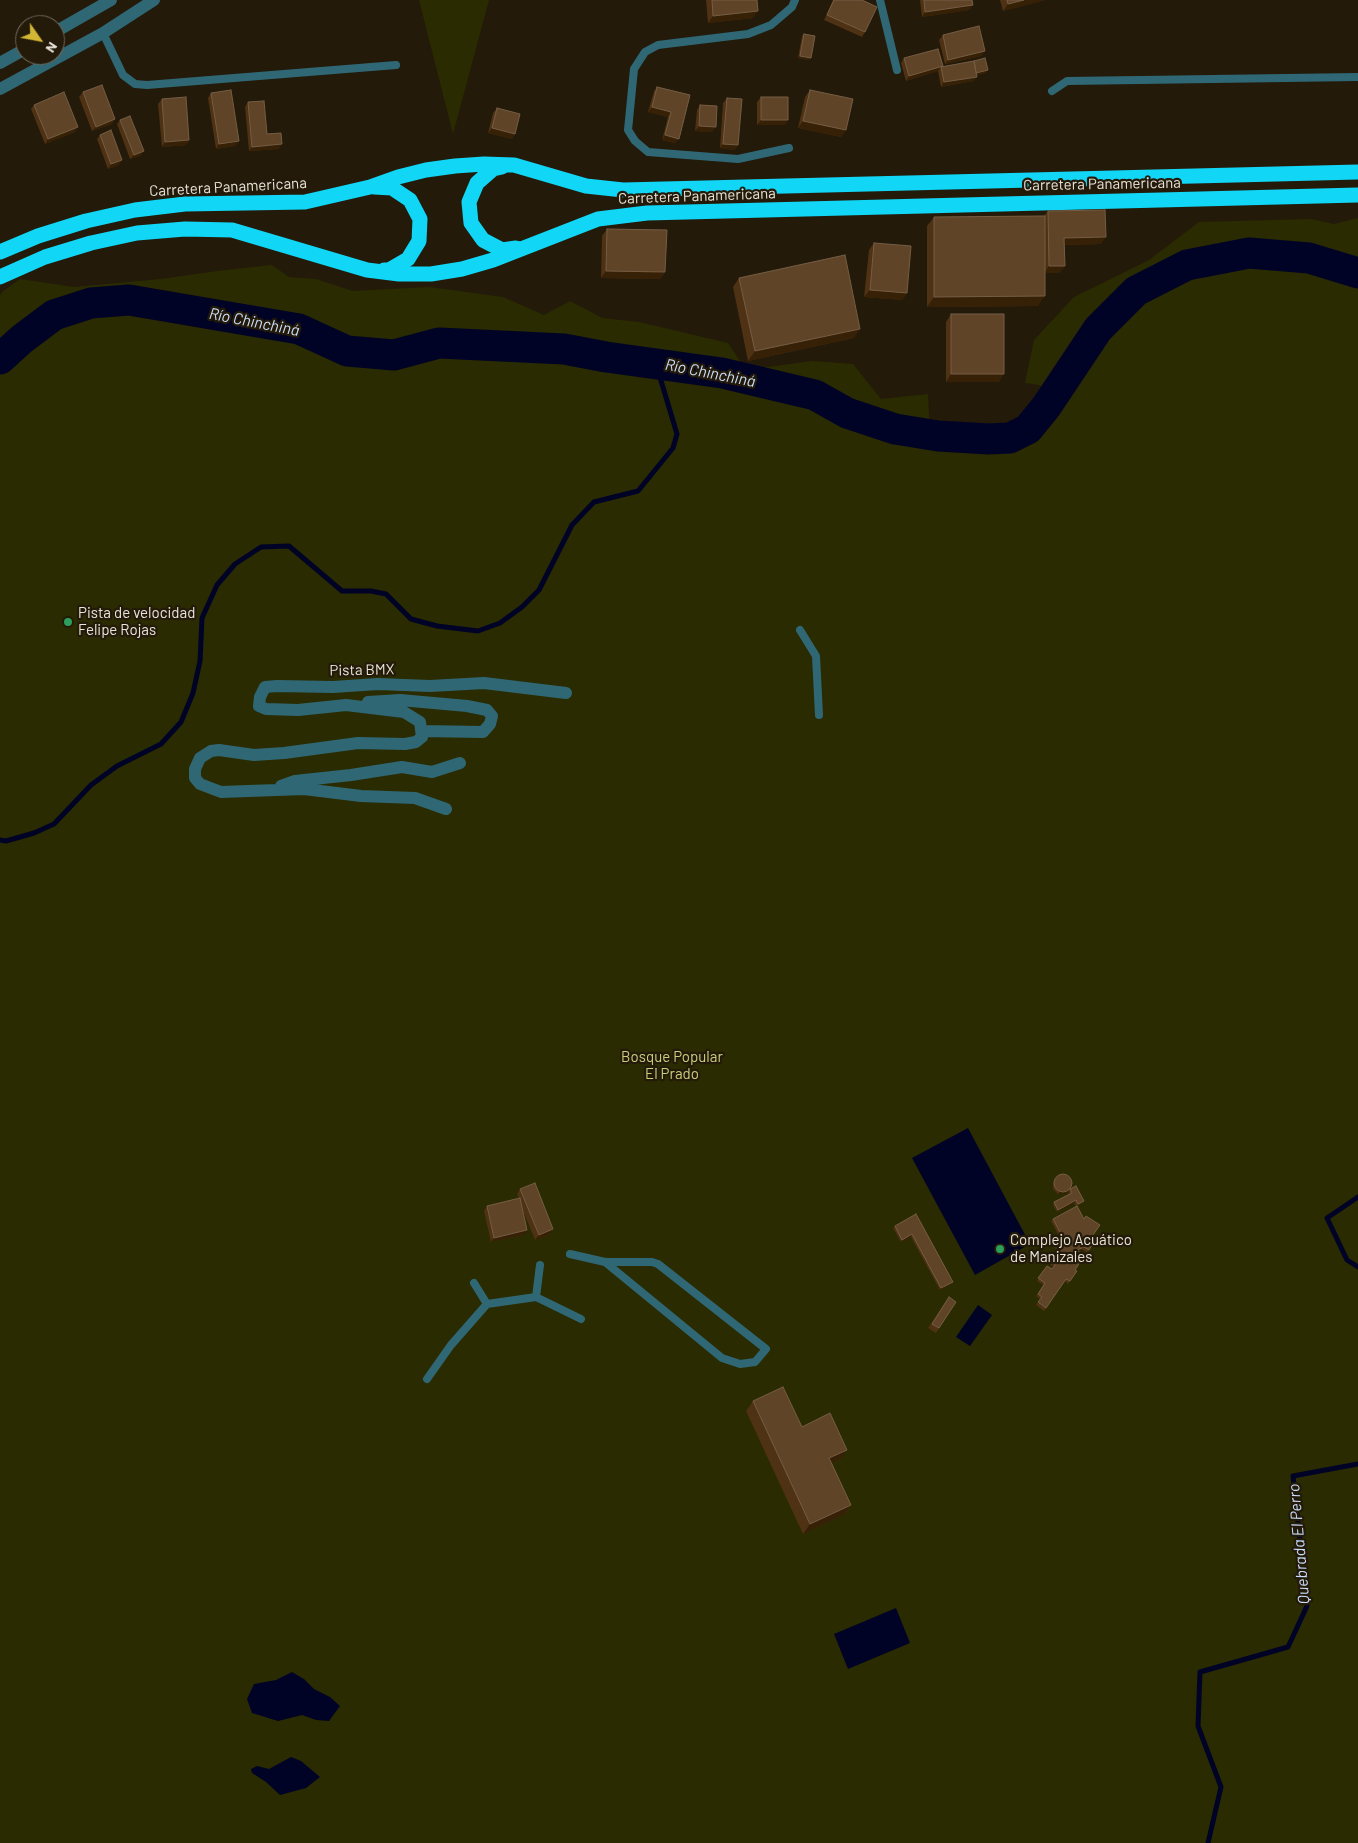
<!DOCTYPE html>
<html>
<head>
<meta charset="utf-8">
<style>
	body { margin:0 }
	#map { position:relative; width:1358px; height:1843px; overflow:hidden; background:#231a0a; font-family:Barlow,sans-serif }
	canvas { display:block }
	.north { position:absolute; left:15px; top:15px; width:50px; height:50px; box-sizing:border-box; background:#231a0a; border:1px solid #726a5d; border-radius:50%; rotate:123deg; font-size:14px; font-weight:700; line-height:20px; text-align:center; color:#e9e3d9 }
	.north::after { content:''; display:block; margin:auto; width:18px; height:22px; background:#d4b635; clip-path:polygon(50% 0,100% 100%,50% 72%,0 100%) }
</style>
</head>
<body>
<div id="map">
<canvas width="1358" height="1843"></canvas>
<div class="north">N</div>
</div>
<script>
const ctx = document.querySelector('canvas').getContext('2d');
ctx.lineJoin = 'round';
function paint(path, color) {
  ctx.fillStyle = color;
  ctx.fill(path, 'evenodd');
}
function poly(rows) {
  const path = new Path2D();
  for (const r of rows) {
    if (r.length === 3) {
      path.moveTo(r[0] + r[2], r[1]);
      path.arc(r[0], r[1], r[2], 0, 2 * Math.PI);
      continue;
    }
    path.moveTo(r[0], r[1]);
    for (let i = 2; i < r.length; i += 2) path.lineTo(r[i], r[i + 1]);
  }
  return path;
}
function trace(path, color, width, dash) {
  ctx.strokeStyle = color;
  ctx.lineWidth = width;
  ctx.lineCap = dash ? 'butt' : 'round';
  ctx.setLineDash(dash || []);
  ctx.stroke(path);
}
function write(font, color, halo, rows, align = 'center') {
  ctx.font = font + ' Barlow,sans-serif';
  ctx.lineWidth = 4.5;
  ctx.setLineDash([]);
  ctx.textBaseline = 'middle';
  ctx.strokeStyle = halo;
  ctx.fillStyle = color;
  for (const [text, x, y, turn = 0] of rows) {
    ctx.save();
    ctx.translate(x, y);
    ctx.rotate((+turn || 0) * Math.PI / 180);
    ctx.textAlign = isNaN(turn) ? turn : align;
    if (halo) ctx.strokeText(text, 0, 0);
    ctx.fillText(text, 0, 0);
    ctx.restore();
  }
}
paint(poly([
	[419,0,489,0,453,134],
	[1358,218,1358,1843,0,1843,0,296,2,292,20,279,74,287,161,279,217,271,272,265,289,277,316,279,353,291,429,287,503,297,544,315,570,301,602,318,639,322,728,343,746,370,812,361,853,364,881,399,928,394,930,435,989,439,1010,438,1028,429,1058,388,1025,383,1034,340,1074,297,1149,260,1199,222,1311,219,1334,224]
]), '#2a2b00');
paint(poly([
	[968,1128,1030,1244,975,1275,912,1158],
	[978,1305,992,1315,970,1346,956,1337],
	[896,1608,910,1643,848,1669,834,1634],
	[292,1672,304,1679,314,1689,330,1697,340,1706,329,1721,316,1720,302,1715,278,1721,252,1713,247,1699,254,1684,276,1680],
	[291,1757,301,1761,320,1777,306,1788,280,1795,266,1782,252,1773,251,1769,257,1766,269,1769]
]), '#000326');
trace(poly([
	[0,840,6,841,34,833,54,824,91,785,117,766,161,744,181,722,193,693,200,661,202,618,217,585,235,564,261,547,289,546,342,591,371,591,386,594,411,619,437,626,478,631,500,623,522,607,539,590,572,525,594,502,638,491,673,448,677,434,656,364],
	[1358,1197,1327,1218,1347,1260,1358,1267],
	[1208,1843,1221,1787,1198,1726,1200,1672,1288,1647,1307,1606,1293,1476,1358,1464]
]), '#000326', 5);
trace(poly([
	[0,359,22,339,54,315,91,303,129,300,299,329,347,351,394,355,439,343,564,349,606,357,722,373,815,395,847,413,895,429,938,436,989,439,1010,438,1028,429,1046,407,1098,329,1136,291,1187,265,1249,253,1309,258,1358,273]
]), '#000326', 31);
trace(poly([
	[880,0,897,70],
	[103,33,123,75,135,84,147,85,396,65],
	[1052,91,1067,81,1358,77],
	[789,148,738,159,648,152,635,141,628,130,634,69,645,52,658,45,748,34,771,25,792,7,795,0],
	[800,630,816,656,819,715],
	[570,1254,605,1262,652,1262,658,1264,766,1349,755,1362,740,1364,722,1358,605,1262],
	[474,1283,487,1304,536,1297,581,1319],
	[536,1297,540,1265],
	[427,1379,451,1345,487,1304]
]), '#2f6874', 8);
trace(poly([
	[55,32,111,0],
	[0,63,25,49],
	[0,89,103,33,154,0],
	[368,702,400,700,467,706,487,710,492,716,490,724,483,732,422,731],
	[281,786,295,781,351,775,402,767,432,772,460,763],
	[446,809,415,798,361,796,304,789,221,792,200,784,195,778,195,769,200,758,211,751,219,750,254,755,284,753,358,743,405,744,416,742,422,737,420,722,404,712,346,705,298,710,266,709,259,706,260,697,265,687,277,686,333,687,378,684,430,686,484,683,566,693]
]), '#2f6874', 12);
trace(poly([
	[502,167,493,169,477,183,469,202,471,223,483,240,502,250,516,248],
	[374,187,392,188,410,200,420,219,419,241,408,259,389,270,384,270],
	[0,252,38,236,86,221,135,210,185,204,305,202,370,187,398,177,426,170,455,166,484,164,514,165,586,186,623,190,1358,172],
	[0,277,45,257,91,243,137,233,185,229,232,230,367,270,399,274,431,274,462,269,493,260,598,219,647,213,1358,195]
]), '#11d6f5', 15);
paint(poly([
	[706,0,757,0,753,18,708,23],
	[833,0,862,0,865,32,862,37,824,20],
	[920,0,972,0,973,5,969,10,922,17],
	[1000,0,1045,0,1003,11],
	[804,34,809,60,798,58,802,36],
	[943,35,985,51,981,56,945,64,939,40],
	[904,58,943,66,986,73,976,75,973,81,941,87,938,71,906,81,901,63],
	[657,87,690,95,675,143,662,140,668,117,648,112,654,91],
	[810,90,846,130,841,137,798,128,805,97],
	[83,92,115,119,112,124,92,131,79,97],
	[211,93,239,141,235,146,216,149,208,98],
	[761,97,785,125,757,125,757,102],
	[727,98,735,150,720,148,723,103],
	[162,99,189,140,186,145,162,147,158,104],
	[248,102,267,134,279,149,249,151,245,107],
	[34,105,75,132,45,144,31,109],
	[700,105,712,132,695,131,697,110],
	[497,108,515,134,512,139,488,133,493,113],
	[120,120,144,151,140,156,130,159,117,124],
	[100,135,119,165,108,169,97,139],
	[1048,211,1101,244,1064,245,1060,273,1045,273,1038,306,927,307,927,226,934,217,1044,216],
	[607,229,665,272,660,279,601,278,602,236],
	[874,243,907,293,902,300,864,297,869,250],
	[739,278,854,338,748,361,733,287],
	[951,314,999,382,946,382,946,322],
	[1055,1180,1072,1186,1065,1194,1058,1194,1053,1189,1053,1183],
	[520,1189,550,1234,535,1240,522,1208,524,1235,491,1242,484,1211,487,1206,519,1198,517,1194],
	[1070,1189,1084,1201,1082,1203,1076,1206,1074,1203,1057,1212,1053,1205,1054,1202,1069,1194,1068,1192],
	[916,1214,953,1282,951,1284,940,1290,911,1237,901,1242,893,1228,895,1226],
	[1053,1219,1093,1235,1095,1240,1087,1253,1082,1249,1078,1251,1075,1270,1077,1271,1068,1284,1065,1281,1044,1311,1036,1305,1040,1299,1036,1296,1044,1285,1037,1281,1047,1266,1052,1269,1053,1267,1050,1265,1059,1253,1054,1247,1056,1242,1060,1238,1051,1221],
	[949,1297,956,1302,936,1333,928,1328],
	[753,1401,802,1427,840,1459,832,1463,851,1505,845,1514,803,1534,746,1411]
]), '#4f3113');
paint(poly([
	[1024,0,1045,0,1003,11,1008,4],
	[973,5,969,10,922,17,925,12],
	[758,11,753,18,708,23,713,16],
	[985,51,981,56,945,64,948,60],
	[800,56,811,58,809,60,798,58],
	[941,67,938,71,906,81,909,76],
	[988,70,986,73,975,76,976,73],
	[977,77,973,81,941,87,944,82],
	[652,107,671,112,668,117,648,112],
	[115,119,112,124,92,131,96,127],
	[761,120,788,120,785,125,757,125],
	[803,121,846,130,841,137,798,128],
	[699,126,716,127,712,132,695,131],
	[78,127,75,132,45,144,48,139],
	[492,128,515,134,512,139,488,133],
	[665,135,679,139,675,143,662,140],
	[189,140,186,145,162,147,165,142],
	[239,141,235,146,216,149,219,144],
	[282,144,279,149,249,151,252,147],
	[723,144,738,145,735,150,720,148],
	[144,151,140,156,130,159,134,155],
	[122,160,119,165,108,169,111,164],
	[1106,237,1101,244,1059,245,1064,238],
	[1049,266,1065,266,1060,273,1044,273],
	[606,271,665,272,660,279,601,278],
	[870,290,907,293,902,300,864,297],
	[1045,296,1038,306,927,307,934,297],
	[860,329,854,338,748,361,755,351],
	[951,374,1004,374,999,382,946,382],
	[1072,1186,1065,1194,1058,1194,1060,1192],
	[1076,1200,1074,1203,1057,1212,1058,1210],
	[553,1229,550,1234,535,1240,539,1235],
	[527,1230,524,1235,491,1242,494,1238],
	[912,1234,911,1237,901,1242,902,1240],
	[953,1282,951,1284,940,1290,941,1288],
	[847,1450,840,1459,823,1468,829,1458],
	[851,1505,845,1514,803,1534,810,1524]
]), '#362006');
const building = poly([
	[712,0,757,0,758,11,713,16,712,0],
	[834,0,862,0,877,7,865,32,827,15,834,0],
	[924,0,972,0,973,5,925,12,924,0],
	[1007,0,1024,0,1008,4,1007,0],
	[979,26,985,51,948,60,943,35,979,26],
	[804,34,815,36,811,58,800,56,804,34],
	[938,49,943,66,909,76,904,58,938,49],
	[985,58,988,70,976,73,974,61,985,58],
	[974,61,977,77,944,82,941,67,974,61],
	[102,85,115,119,96,127,83,92,102,85],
	[657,87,690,95,679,139,665,135,671,112,652,107,657,87],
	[231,90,239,141,219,144,211,93,231,90],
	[810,90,853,99,846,130,803,121,810,90],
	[64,92,78,127,48,139,34,105,64,92],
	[186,97,189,140,165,142,162,99,186,97],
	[761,97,788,97,788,120,761,120,761,97],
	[727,98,742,99,738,145,723,144,727,98],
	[264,101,267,134,281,133,282,144,252,147,248,102,264,101],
	[700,105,717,106,716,127,699,126,700,105],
	[497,108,520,114,515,134,492,128,497,108],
	[130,116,144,151,134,155,120,120,130,116],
	[111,130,122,160,111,164,100,135,111,130],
	[1105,210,1106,237,1064,238,1065,266,1049,266,1048,211,1105,210],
	[1045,216,1045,296,934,297,934,217,1045,216],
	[607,229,667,230,665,272,606,271,607,229],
	[874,243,911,246,907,293,870,290,874,243],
	[845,255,860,329,755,351,739,278,845,255],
	[951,314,1004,314,1004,374,951,374,951,314],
	[1063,1183,9],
	[535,1183,553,1229,539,1235,520,1189,535,1183],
	[1076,1186,1084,1201,1078,1204,1076,1200,1058,1210,1054,1202,1072,1193,1070,1189,1076,1186],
	[520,1198,527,1230,494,1238,487,1206,520,1198],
	[1077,1206,1084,1219,1086,1216,1100,1225,1093,1235,1095,1240,1089,1250,1084,1247,1077,1250,1084,1256,1075,1270,1077,1271,1070,1281,1066,1279,1046,1308,1038,1302,1042,1297,1038,1294,1045,1283,1038,1278,1047,1266,1052,1269,1055,1265,1052,1262,1060,1250,1056,1245,1057,1239,1062,1236,1053,1219,1077,1206],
	[916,1214,953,1282,941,1288,912,1234,902,1240,895,1226,916,1214],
	[949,1297,956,1302,939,1328,932,1324,949,1297],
	[783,1387,802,1427,830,1413,847,1450,829,1458,851,1505,810,1524,753,1401,783,1387]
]);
paint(building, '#5f4428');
trace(building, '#755d44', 1);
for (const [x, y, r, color] of [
	[68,622,5,"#2e9e5b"],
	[1000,1249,5,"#2e9e5b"]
]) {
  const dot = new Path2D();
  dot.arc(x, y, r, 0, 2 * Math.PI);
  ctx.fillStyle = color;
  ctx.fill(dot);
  trace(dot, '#231a0a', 2);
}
write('15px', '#e9e3d9', '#231a0a', [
	["Carretera Panamericana",1102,184,-1],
	["Carretera Panamericana",228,187,-3],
	["Carretera Panamericana",697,196,-2],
	["Pista BMX",362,670,-1]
]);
write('15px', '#e9e3d9', '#231a0a', [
	["Pista de velocidad",78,613],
	["Felipe Rojas",78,630],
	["Complejo Acuático",1010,1240],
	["de Manizales",1010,1257]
], 'left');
write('15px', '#c9cf7a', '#231a0a', [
	["Bosque Popular",672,1057],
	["El Prado",672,1074]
]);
write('italic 16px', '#cadefa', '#231a0a', [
	["Río Chinchiná",254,322,11],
	["Río Chinchiná",710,373,11],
	["Quebrada El Perro",1299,1544,-95]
]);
</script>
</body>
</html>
